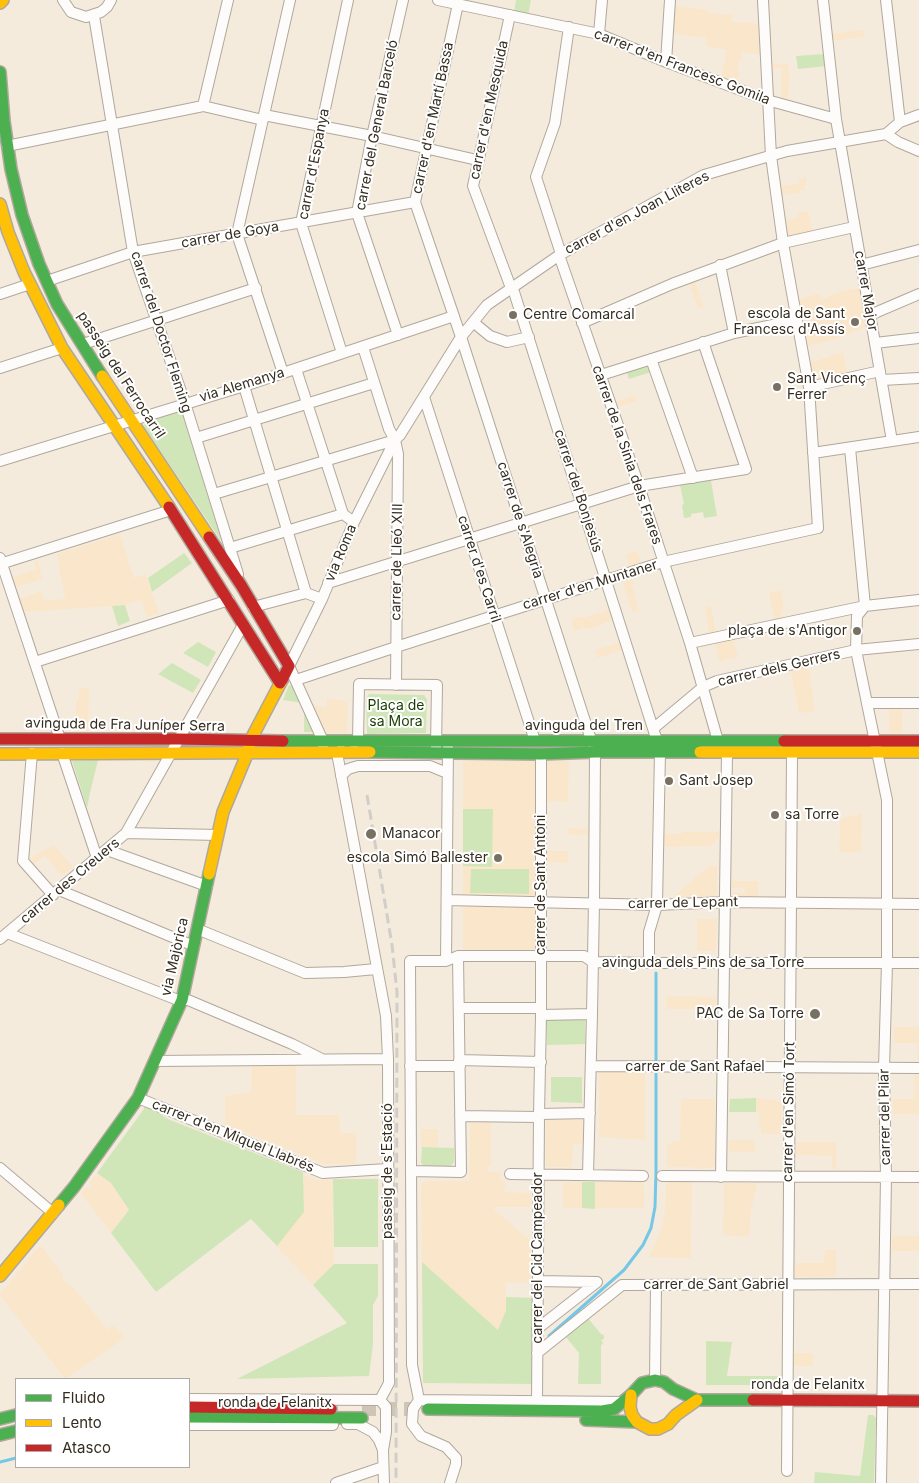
<!DOCTYPE html>
<html>
<head>
<meta charset="utf-8">
<style>
	body { margin:0 }
	#map { position:relative; width:919px; height:1483px; overflow:hidden; background:#f4ebdd; font-family:Inter,sans-serif }
	canvas { display:block }
	.legend { position:absolute; left:15px; top:1378px; width:175px; height:90px; box-sizing:border-box; background:#fff; border:1px solid #aeaba6; margin:0; padding:6px 9px; list-style:none; font-size:15px; color:#352d20 }
	.legend li { display:flex; align-items:center; gap:10px; height:25px }
	.legend b { width:25px; border:1px solid #aeaba6 }
</style>
</head>
<body>
<div id="map">
<canvas width="919" height="1483"></canvas>
<ul class="legend">
<li><b style="height:6px;background:#4caf50"></b>Fluido</li>
<li><b style="height:6px;background:#ffc107"></b>Lento</li>
<li><b style="height:6px;background:#c62828"></b>Atasco</li>
</ul>
</div>
<script>
const ctx = document.querySelector('canvas').getContext('2d');
ctx.lineJoin = 'round';
function paint(path, color) {
  ctx.fillStyle = color;
  ctx.fill(path, 'evenodd');
}
function poly(rows) {
  const path = new Path2D();
  for (const r of rows) {
    path.moveTo(r[0], r[1]);
    for (let i = 2; i < r.length; i += 2) path.lineTo(r[i], r[i + 1]);
  }
  return path;
}
function trace(path, color, width, dash) {
  ctx.strokeStyle = color;
  ctx.lineWidth = width;
  ctx.lineCap = dash ? 'butt' : 'round';
  ctx.setLineDash(dash || []);
  ctx.stroke(path);
}
function write(font, color, halo, rows, align = 'center') {
  ctx.font = font + ' Inter,sans-serif';
  ctx.lineWidth = 4;
  ctx.setLineDash([]);
  ctx.textBaseline = 'middle';
  ctx.strokeStyle = halo;
  ctx.fillStyle = color;
  for (const [text, x, y, turn = 0] of rows) {
    ctx.save();
    ctx.translate(x, y);
    ctx.rotate((+turn || 0) * Math.PI / 180);
    ctx.textAlign = isNaN(turn) ? turn : align;
    if (halo) ctx.strokeText(text, 0, 0);
    ctx.fillText(text, 0, 0);
    ctx.restore();
  }
}
paint(poly([
	[674,6,699,9,708,11,708,13,733,15,732,22,760,24,761,55,742,52,741,61,739,61,737,67,739,68,738,71,740,72,737,85,720,79,727,50,706,46,706,38,671,33],
	[862,30,864,30,864,37,831,41,830,34],
	[774,64,788,64,790,79,787,101,781,100,782,68,769,68,769,66,773,65],
	[806,177,807,185,804,186,805,190,800,190,800,193,780,195,778,186,799,184,799,179],
	[808,211,813,233,789,237,785,235,784,221,798,217,797,213],
	[694,278,704,307,698,309,688,280],
	[862,287,869,326,826,342,805,347,797,300,820,293,822,299,839,292],
	[843,352,847,372,815,381,810,377,808,363],
	[635,395,637,401,616,407,614,402],
	[120,534,134,578,145,574,159,613,147,617,141,600,125,605,24,612,20,598,41,591,44,600,65,599,57,554],
	[637,551,642,565,630,568,626,554],
	[38,560,42,579,17,587,13,577,36,569,34,561],
	[631,578,634,584,632,584,639,610,632,612,622,580],
	[781,590,784,609,781,611,782,619,774,620,769,592],
	[711,605,716,633,709,634,705,607],
	[611,609,614,620,588,629,586,627,574,631,571,620,582,616,583,618],
	[732,635,738,657,719,662,714,639],
	[621,642,623,650,597,658,595,650],
	[808,664,815,710,812,712,799,713,790,668],
	[89,687,88,732,75,732,76,700,79,700,79,688],
	[327,698,348,702,347,733,326,733,312,705,326,707],
	[889,706,903,707,902,733,889,733],
	[463,761,534,761,537,764,536,854,534,855,534,861,536,861,536,951,463,950],
	[546,761,569,761,568,802,546,801],
	[862,813,861,852,839,852,840,819],
	[568,828,591,829,590,835,568,834],
	[682,832,719,832,719,838,711,846,663,847,663,834,681,834],
	[54,845,73,867,62,876,45,856,34,864,30,858],
	[546,851,568,851,568,863,545,862],
	[710,865,717,866,717,894,714,898,675,898,675,895],
	[732,881,758,881,758,898,732,898,732,892,745,893,745,888,732,888],
	[697,919,717,919,716,951,697,951],
	[667,996,716,997,716,1009,667,1009],
	[894,1027,919,1027,919,1060,917,1060,917,1043,894,1043],
	[252,1066,296,1066,296,1115,339,1115,340,1133,356,1133,356,1164,324,1164,225,1125,225,1096,251,1092],
	[599,1072,645,1072,645,1140,599,1137],
	[914,1075,919,1075,919,1114,893,1114,893,1099,914,1099],
	[756,1098,782,1101,781,1134,761,1134,761,1126,759,1125,759,1112,756,1112],
	[681,1099,715,1099,715,1165,711,1168,669,1167,667,1164,667,1143,673,1144,673,1141,680,1141],
	[472,1120,491,1120,491,1166,488,1166,487,1171,502,1173,500,1181,506,1181,504,1192,531,1193,531,1207,495,1207,494,1209,531,1241,531,1283,506,1282,506,1310,498,1331,422,1262,421,1184,424,1181,469,1181,470,1123],
	[546,1120,584,1120,584,1144,573,1144,572,1167,546,1167],
	[421,1129,438,1129,438,1147,421,1147],
	[729,1140,755,1140,755,1152,729,1152],
	[796,1142,836,1142,836,1169,832,1169,832,1156,796,1155],
	[97,1173,111,1183,129,1210,111,1233,81,1194,86,1187,89,1189,92,1185,89,1183],
	[303,1174,316,1180,333,1180,334,1264,313,1285,276,1246,304,1212],
	[563,1182,582,1182,582,1208,563,1208],
	[595,1182,641,1182,644,1186,644,1208,595,1208],
	[669,1182,692,1182,691,1258,649,1257,662,1228,665,1210,666,1185],
	[724,1183,757,1183,751,1211,749,1237,723,1235],
	[892,1236,919,1236,919,1251,892,1251],
	[40,1245,63,1274,62,1275,65,1282,74,1288,108,1330,114,1325,125,1338,65,1379,0,1296,0,1294],
	[825,1250,836,1250,836,1277,795,1277,795,1263,824,1263],
	[794,1353,813,1353,813,1366,794,1366]
]), '#fae7cb');
paint(poly([
	[516,0,531,0,528,16,514,13],
	[824,54,826,66,798,69,796,56],
	[649,365,651,372,629,379,626,370],
	[179,410,182,413,222,542,144,427,145,422,149,418],
	[710,475,717,516,704,518,703,512,691,514,691,517,684,518,682,505,684,504,679,480],
	[184,553,192,563,152,592,148,578],
	[125,605,130,621,118,626,112,606],
	[198,642,216,652,208,667,183,653],
	[172,663,201,680,193,693,158,674],
	[289,685,293,686,302,703,283,700],
	[369,694,424,695,427,699,426,733,367,734,366,699],
	[304,712,306,712,316,732,304,732],
	[98,760,90,793,87,808,72,761],
	[463,809,493,809,492,867,463,866],
	[471,869,529,869,529,894,470,893],
	[546,1020,585,1020,585,1044,547,1045],
	[551,1077,582,1077,582,1103,551,1102],
	[756,1098,756,1112,729,1112,730,1099],
	[144,1104,154,1106,163,1116,170,1120,303,1172,304,1212,277,1246,251,1219,156,1292,111,1233,129,1210,111,1183,97,1173,144,1109],
	[422,1147,454,1148,454,1162,451,1166,424,1166,421,1163],
	[333,1179,378,1179,378,1247,334,1247],
	[582,1182,595,1182,595,1209,582,1208],
	[422,1262,498,1330,506,1310,506,1297,532,1298,533,1384,423,1383],
	[334,1264,378,1264,378,1296,373,1305,373,1344,369,1376,237,1379,347,1323,313,1285],
	[587,1317,601,1334,604,1335,604,1339,601,1340,603,1343,601,1346,601,1384,578,1384,579,1353,565,1336],
	[706,1341,732,1342,727,1376,780,1376,779,1382,776,1385,706,1385],
	[868,1415,873,1415,876,1418,874,1483,814,1483,815,1472,860,1476]
]), '#d0e6b9');
trace(poly([
	[549,1336,624,1270,643,1245,651,1228,655,1207,656,1172,656,973],
	[0,1462,16,1458]
]), '#75c7e8', 3);
trace(poly([
	[362,1409,428,1409]
]), '#cec5b7', 14, [14, 7]);
const street = poly([
	[63,0,71,12,86,17,101,12,107,7,111,0],
	[438,0,599,34,666,62,767,100,836,119],
	[823,0,836,119,892,441],
	[886,0,900,122],
	[458,4,415,202,461,337,595,752,594,902,592,1014],
	[510,15,473,186,511,288,514,292,657,741,660,752,657,905,649,932,649,963],
	[94,16,133,252,185,403,238,574],
	[599,34,602,0],
	[666,62,670,0],
	[203,106,228,0],
	[264,115,372,136,477,160],
	[886,134,898,142,919,151],
	[7,146,203,106,263,120],
	[561,254,536,177,555,123,569,27],
	[559,255,639,486,690,643,718,741],
	[720,265,734,333],
	[861,265,919,250],
	[47,281,133,252,415,202],
	[0,294,30,284],
	[870,315,919,294],
	[473,322,490,336,507,342,529,337],
	[582,323,672,284,783,243,854,227],
	[398,335,357,213,372,136,403,0],
	[875,343,919,338],
	[83,344,256,288],
	[363,347,389,429,395,440,398,454,396,685],
	[342,353,301,223,348,0],
	[651,359,693,478],
	[0,368,62,348],
	[296,369,343,514,354,522],
	[283,373,237,234,290,0],
	[601,375,734,333,797,320],
	[882,380,919,378],
	[244,386,306,593],
	[809,387,880,371],
	[424,397,535,741],
	[196,438,374,383],
	[850,448,865,606,857,616,856,650,887,800,887,963,884,1068,886,1177,881,1483],
	[813,453,919,437],
	[0,461,244,386,454,316],
	[214,494,395,440],
	[230,548,343,514],
	[0,558,60,739],
	[0,564,171,510],
	[328,583,639,486,746,469,703,342],
	[253,607,306,593,322,599],
	[690,643,865,606,919,600],
	[35,662,229,600],
	[296,680,396,647,663,562,818,528,809,387,783,243,771,156,763,0],
	[867,703,919,703],
	[654,728,703,687,717,681,856,650,919,644],
	[354,743,358,741,359,684,437,685,436,747],
	[323,747,323,741,289,666,322,599,354,522,395,440,400,435,461,337,487,305,561,254,704,175,787,151,886,134,900,122,919,115],
	[32,753,23,861,53,895],
	[62,753,97,858],
	[341,776,348,769,358,766,430,766,447,773],
	[126,833,218,835],
	[107,850,207,886],
	[59,890,194,946],
	[447,900,657,905,725,902,919,904],
	[197,929,305,973,344,972,376,969],
	[7,933,178,1000,188,1000,292,1044,320,1058],
	[0,939,126,833,243,625],
	[458,956,584,956,593,962,649,963,919,963],
	[446,961,448,747],
	[459,1008,541,1008],
	[541,1015,592,1014,588,1175],
	[459,1060,541,1062],
	[155,1061,388,1059],
	[410,1066,460,1066],
	[591,1066,919,1068],
	[138,1098,323,1173,387,1169],
	[539,1114,590,1113],
	[460,1116,539,1117],
	[0,1168,53,1213],
	[411,1171,461,1172,458,956,446,961,410,961,412,1365,419,1400],
	[510,1174,643,1176],
	[662,1176,919,1177],
	[721,1177,727,753],
	[537,1329,597,1282,538,1281],
	[537,1353,622,1285,919,1284],
	[655,1380,656,1285],
	[189,1399,380,1400,389,1383,388,1059,386,1016,337,753,341,750],
	[380,1400,386,1407,386,1432,383,1450,384,1483],
	[419,1400,624,1402],
	[419,1400,413,1409,412,1424,421,1436,446,1447,456,1458,456,1464,450,1483],
	[537,1402,539,1114,541,1015,541,754],
	[347,1424,358,1424,373,1432,379,1440,383,1450],
	[189,1425,333,1425],
	[787,1471,792,753],
	[336,1483,383,1467]
]);
const fast = poly([
	[0,72,4,121,11,169,22,215,39,264,57,304,102,376],
	[283,741,784,741],
	[370,752,541,754,595,752,700,752],
	[59,1205,74,1187,138,1098,182,1000,209,874],
	[428,1409,602,1411,614,1409,631,1395,642,1383,655,1380,664,1382,673,1389,697,1400,753,1400],
	[189,1417,362,1418],
	[0,1419,16,1415],
	[586,1420,637,1422],
	[0,1435,16,1431]
]);
const slow = poly([
	[0,3,3,0],
	[0,204,8,232,24,272,62,348,169,507],
	[102,376,209,537],
	[700,752,919,752],
	[0,754,370,752],
	[209,874,223,812,248,752,250,741,282,680],
	[0,1276,59,1205],
	[631,1395,630,1407,632,1415,637,1422,650,1429,658,1429,668,1424,676,1415,697,1400]
]);
const jam = poly([
	[169,507,280,683],
	[209,537,241,585,289,666,282,680],
	[0,739,178,739,283,741],
	[784,741,919,741],
	[753,1400,919,1401],
	[189,1407,331,1409]
]);
trace(street, '#b0a89d', 12);
trace(fast, '#b0a89d', 14);
trace(slow, '#b0a89d', 14);
trace(jam, '#b0a89d', 14);
trace(street, '#fdfcfa', 10);
trace(fast, '#4caf50', 11);
trace(slow, '#ffc107', 11);
trace(jam, '#c62828', 11);
trace(poly([
	[367,795,392,945,397,992,396,1483]
]), '#d1ceca', 3, [10, 5]);
for (const [x, y, r, color] of [
	[513,315,5,"#787062"],
	[855,322,5,"#787062"],
	[777,387,5,"#787062"],
	[857,631,5,"#787062"],
	[669,781,5,"#787062"],
	[775,815,5,"#787062"],
	[371,834,6,"#787062"],
	[498,858,5,"#787062"],
	[815,1014,6,"#787062"]
]) {
  const dot = new Path2D();
  dot.arc(x, y, r, 0, 2 * Math.PI);
  ctx.fillStyle = color;
  ctx.fill(dot);
  trace(dot, '#fff', 2);
}
write('14px', '#352d20', '#fff', [
	["carrer d'en Francesc Gomila",682,67,21],
	["carrer d'en Mesquida",489,110,-78],
	["carrer d'en Martí Bassa",433,118,-78],
	["carrer del General Barceló",377,125,-79],
	["carrer d'Espanya",314,164,-79],
	["carrer d'en Joan Lliteres",637,213,-28],
	["carrer de Goya",230,235,-10],
	["carrer Major",866,291,80],
	["carrer del Doctor Fleming",161,332,72],
	["passeig del Ferrocarril",121,375,57],
	["via Alemanya",242,385,-17],
	["carrer de la Sínia dels Frares",627,455,71],
	["carrer del Bonjesús",578,491,72],
	["carrer de s'Alegria",520,520,72],
	["via Roma",341,553,-67],
	["carrer de Lleó XIII",397,562,-89],
	["carrer d'es Carril",479,569,72],
	["carrer d'en Muntaner",590,585,-17],
	["carrer dels Gerrers",779,668,-13],
	["avinguda de Fra Juníper Serra",125,725,1],
	["avinguda del Tren",584,726],
	["carrer des Creuers",70,881,-40],
	["carrer de Sant Antoni",541,885,-90],
	["carrer de Lepant",683,903,-1],
	["via Majòrica",175,957,-77],
	["avinguda dels Pins de sa Torre",703,963],
	["carrer de Sant Rafael",695,1067],
	["carrer d'en Simó Tort",789,1112,-89],
	["carrer del Pilar",885,1117,-91],
	["carrer d'en Miquel Llabrés",233,1136,22],
	["passeig de s'Estació",388,1171,-90],
	["carrer del Cid Campeador",538,1258,-90],
	["carrer de Sant Gabriel",716,1285],
	["ronda de Felanitx",808,1385],
	["ronda de Felanitx",275,1403]
]);
write('14px', '#352d20', '#fff', [
	["escola de Sant",845,314,"right"],
	["Francesc d'Assís",845,330,"right"],
	["Centre Comarcal",523,315],
	["Sant Vicenç",787,379],
	["Ferrer",787,395],
	["plaça de s'Antigor",847,631,"right"],
	["Sant Josep",679,781],
	["sa Torre",785,815],
	["Manacor",382,834],
	["escola Simó Ballester",488,858,"right"],
	["PAC de Sa Torre",804,1014,"right"]
], 'left');
write('14px', '#193b00', '#fff', [
	["Plaça de",396,706],
	["sa Mora",396,722]
]);
</script>
</body>
</html>
